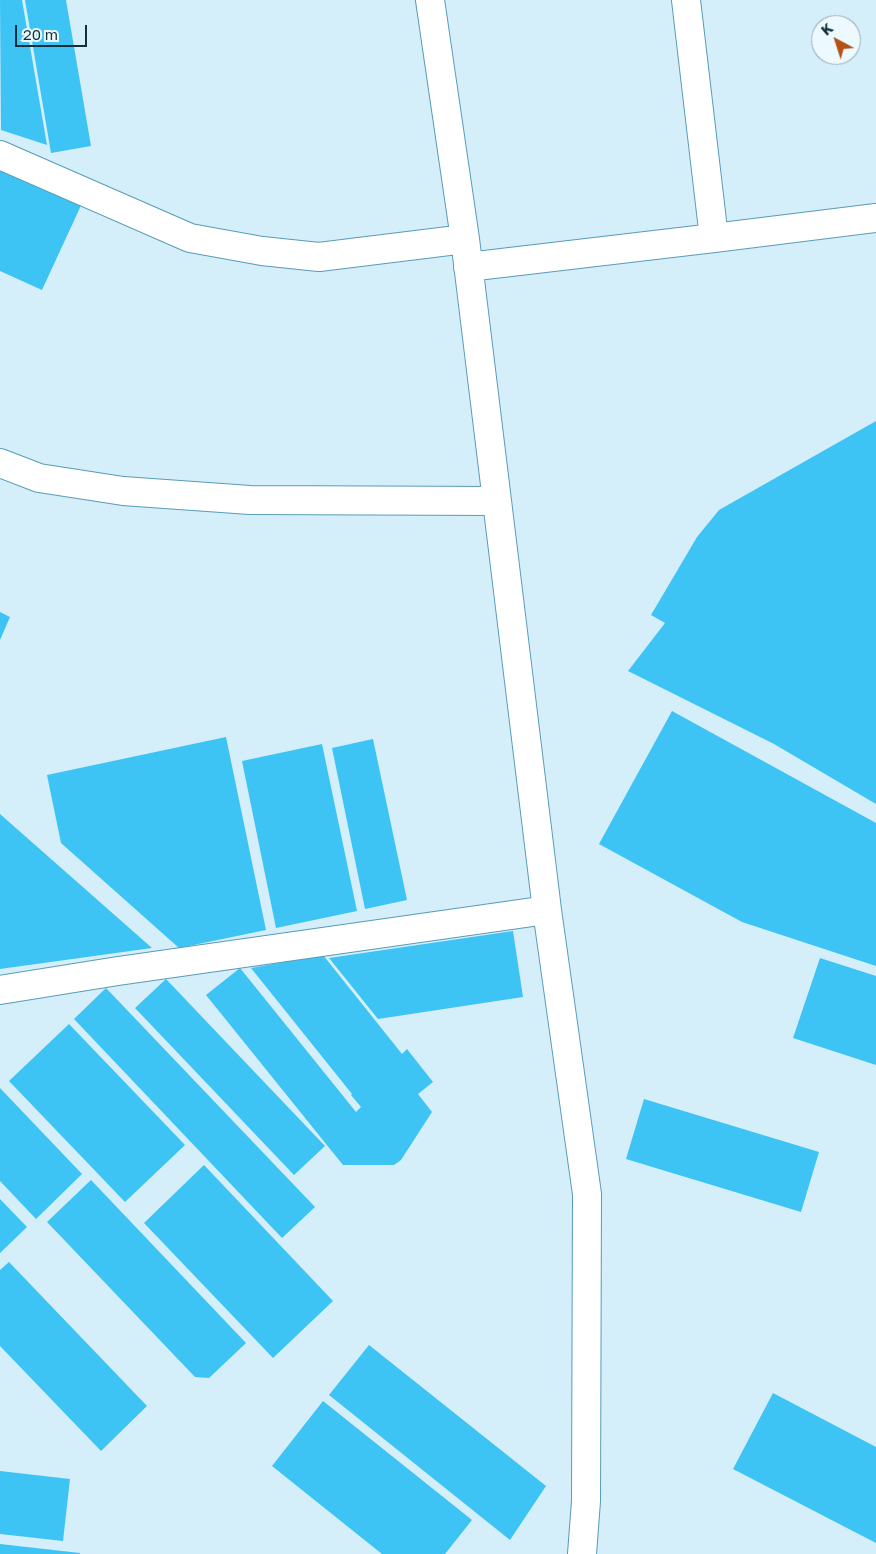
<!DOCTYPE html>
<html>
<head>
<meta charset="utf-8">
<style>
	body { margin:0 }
	#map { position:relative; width:876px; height:1554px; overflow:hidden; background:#d4eefa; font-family:"Golos Text",sans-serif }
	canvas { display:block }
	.north { position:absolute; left:811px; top:15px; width:50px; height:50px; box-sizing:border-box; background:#ecf9ff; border:1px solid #95a8b0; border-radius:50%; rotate:320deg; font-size:14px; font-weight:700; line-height:20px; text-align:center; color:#122f3a }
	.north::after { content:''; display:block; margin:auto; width:18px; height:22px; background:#b45116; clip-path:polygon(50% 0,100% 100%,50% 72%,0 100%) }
	.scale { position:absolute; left:15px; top:25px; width:72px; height:22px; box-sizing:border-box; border:2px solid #122f3a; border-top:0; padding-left:6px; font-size:15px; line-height:18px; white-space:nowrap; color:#122f3a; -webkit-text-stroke:4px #ecf9ff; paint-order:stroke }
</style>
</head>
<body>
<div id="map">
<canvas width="876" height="1554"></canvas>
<div class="north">K</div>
<div class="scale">20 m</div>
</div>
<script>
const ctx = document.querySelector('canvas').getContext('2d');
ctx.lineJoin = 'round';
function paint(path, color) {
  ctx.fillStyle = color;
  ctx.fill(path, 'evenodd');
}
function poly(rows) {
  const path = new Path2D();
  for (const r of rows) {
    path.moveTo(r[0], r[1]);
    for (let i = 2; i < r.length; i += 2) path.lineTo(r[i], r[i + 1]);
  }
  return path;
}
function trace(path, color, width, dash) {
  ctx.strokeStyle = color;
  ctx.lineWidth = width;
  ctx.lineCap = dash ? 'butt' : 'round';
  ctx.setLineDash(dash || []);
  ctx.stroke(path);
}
paint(poly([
	[0,0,22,0,47,145,1,130],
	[25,0,66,0,91,146,51,153],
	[0,161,84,199,42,290,0,271],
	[876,421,876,804,774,744,628,671,665,623,651,615,697,537,719,510],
	[0,612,10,617,0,640],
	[672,711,876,823,876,966,742,922,599,844],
	[226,737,266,930,179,948,61,843,47,775],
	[373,739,407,900,365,909,332,748],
	[322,744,357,911,276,928,242,761],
	[0,814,152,948,0,969],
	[513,931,523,997,378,1019,329,958],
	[323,955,402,1054,407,1049,433,1082,418,1094,432,1112,401,1160,394,1165,343,1165,206,995,240,968,356,1112,361,1107,351,1095,352,1094,251,968],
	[820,958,876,976,876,1065,793,1038],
	[166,979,325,1146,294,1175,135,1008],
	[106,988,315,1207,282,1238,74,1019],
	[69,1024,185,1145,125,1202,9,1081],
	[0,1088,82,1174,36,1219,0,1181],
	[644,1099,819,1152,801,1212,626,1159],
	[204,1165,333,1301,273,1358,144,1223],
	[91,1180,246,1343,209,1378,195,1377,47,1222],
	[0,1199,27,1227,0,1253],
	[9,1262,147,1406,101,1451,0,1346,0,1270],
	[369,1345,546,1486,510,1540,329,1395],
	[773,1393,876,1447,876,1543,733,1469],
	[323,1401,472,1520,445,1554,382,1554,272,1466],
	[0,1471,70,1479,63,1541,0,1534],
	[0,1544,80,1553,80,1554,0,1554]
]), '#3dc4f4');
const minor = poly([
	[430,0,465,239,547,910,587,1194,586,1501,582,1554],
	[686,0,714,238,876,218],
	[0,155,190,238,262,251,319,257,465,239],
	[468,267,714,238],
	[0,463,39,478,123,491,250,500,497,501],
	[0,990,118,971,547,910]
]);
trace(minor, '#589cb7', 30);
trace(minor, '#fff', 28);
</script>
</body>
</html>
